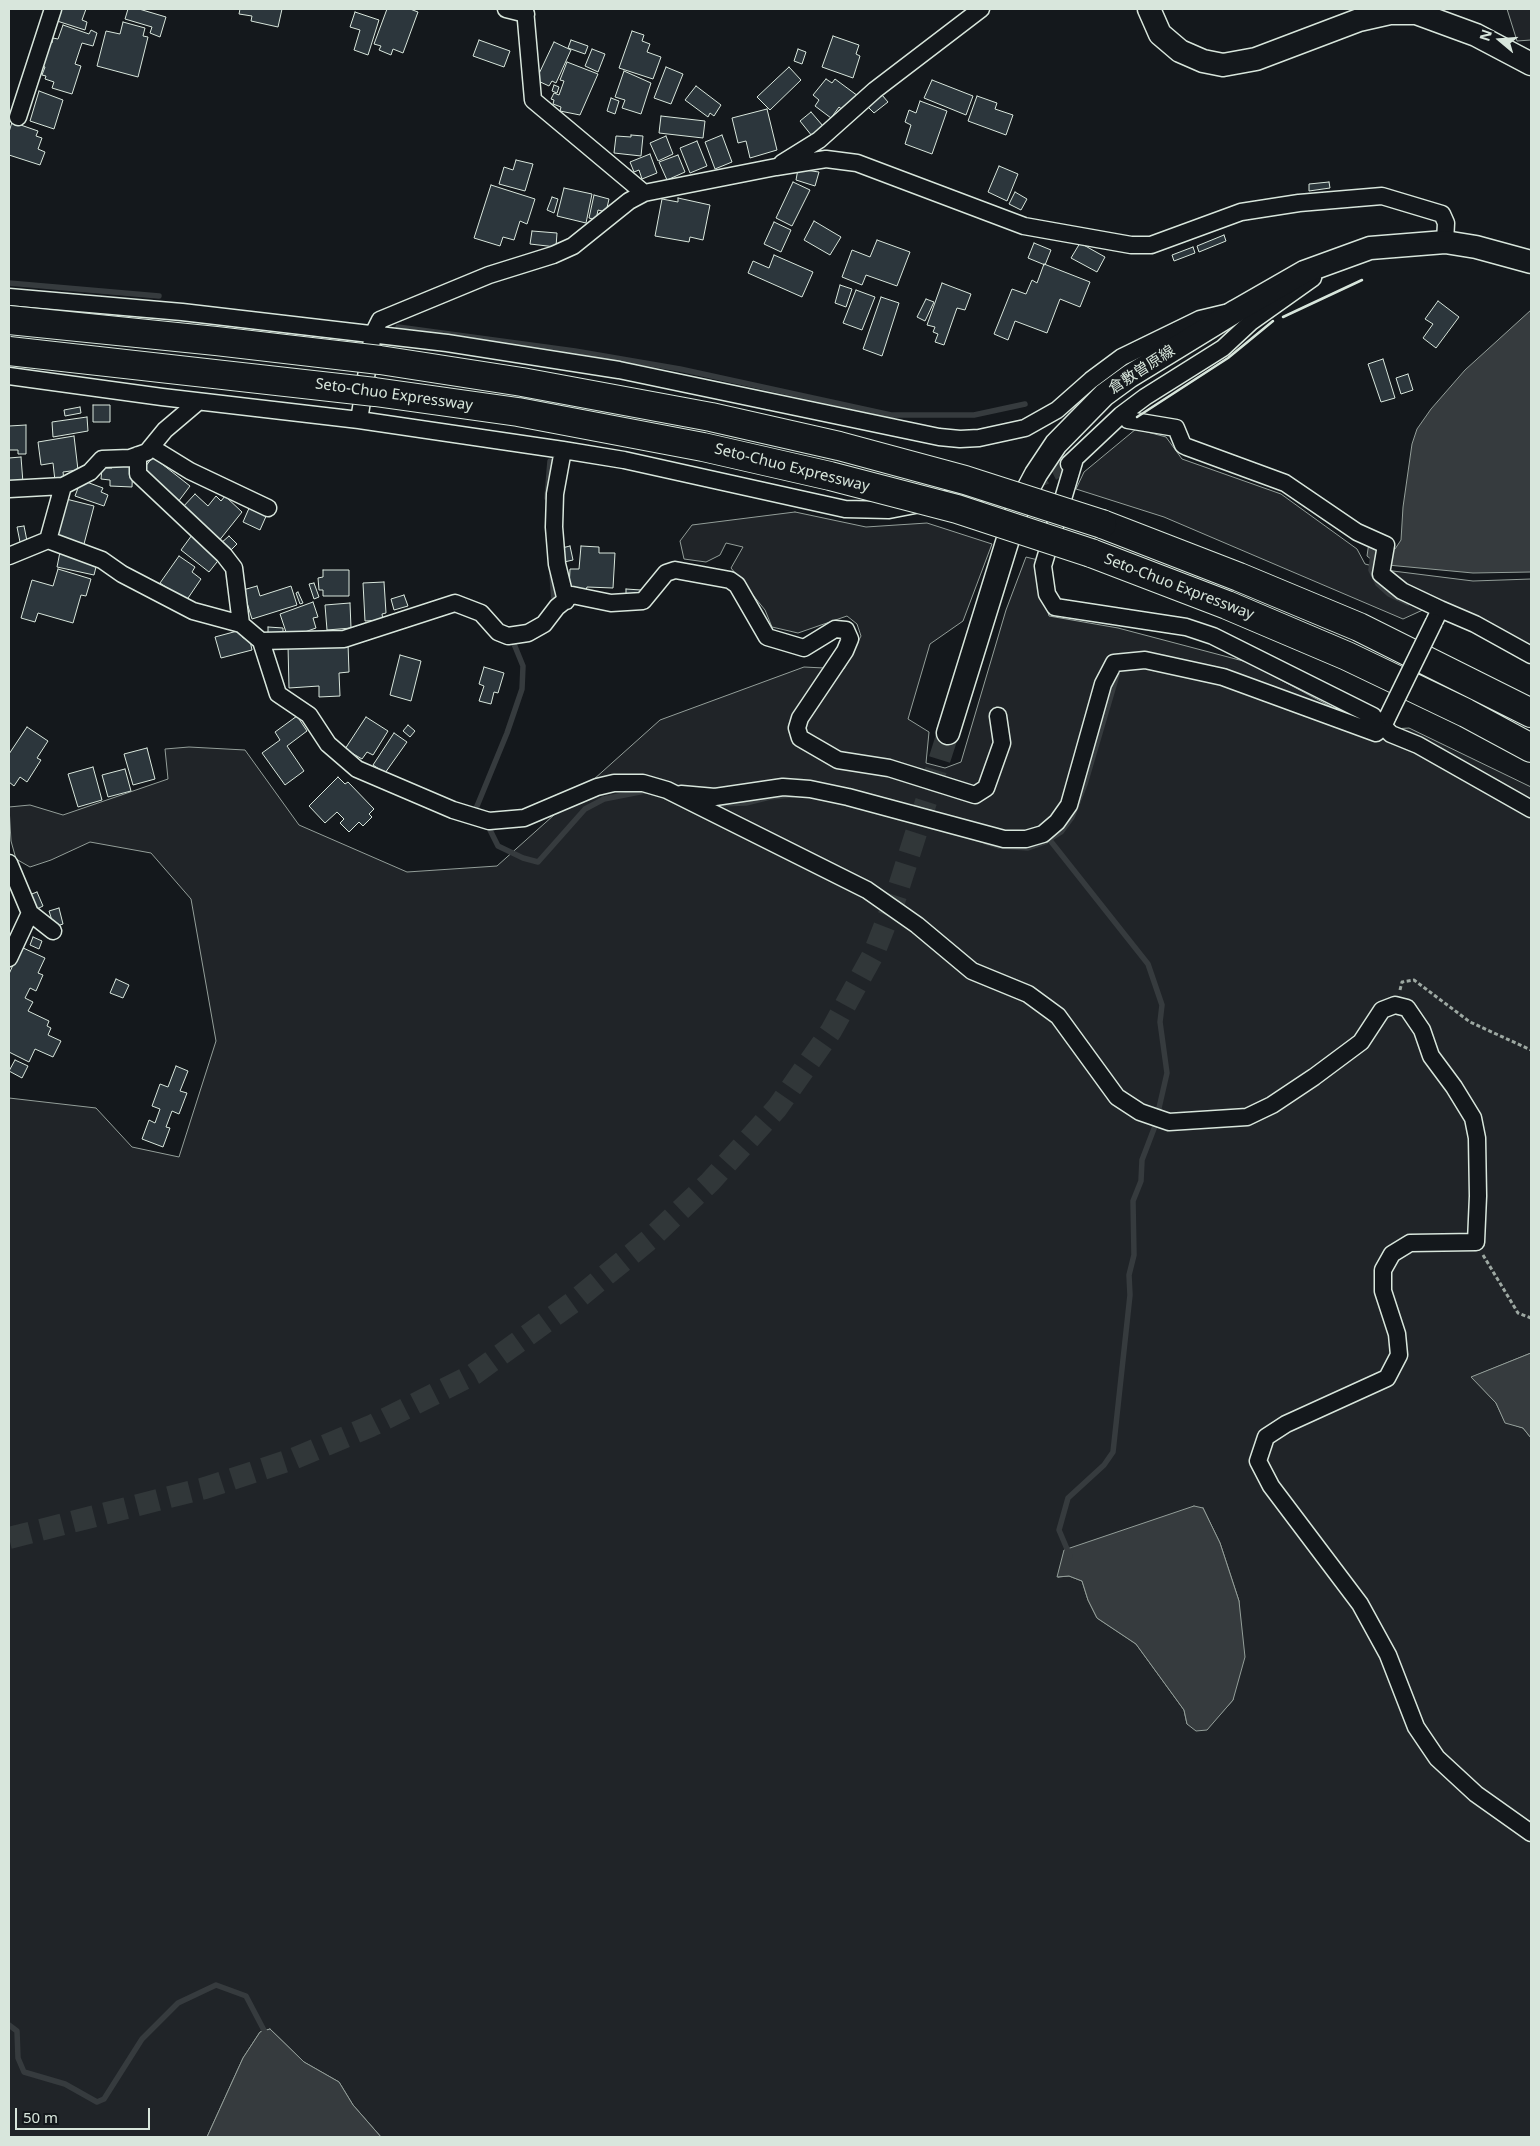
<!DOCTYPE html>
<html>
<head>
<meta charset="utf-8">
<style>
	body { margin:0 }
	#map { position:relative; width:1540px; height:2146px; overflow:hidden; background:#14181c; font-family:"Noto Sans",sans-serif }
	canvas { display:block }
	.frame { position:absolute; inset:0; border:10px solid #d8e6dc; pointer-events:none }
	.north { position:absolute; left:1475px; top:15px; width:50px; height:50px; -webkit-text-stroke:4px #14181c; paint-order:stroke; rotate:288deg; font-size:14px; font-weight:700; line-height:20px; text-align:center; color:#d8e6dc }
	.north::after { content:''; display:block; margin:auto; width:18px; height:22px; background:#d8e6dc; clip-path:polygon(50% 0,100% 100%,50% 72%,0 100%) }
	.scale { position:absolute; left:15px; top:2108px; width:135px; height:22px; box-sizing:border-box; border:2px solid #d8e6dc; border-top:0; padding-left:6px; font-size:15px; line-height:18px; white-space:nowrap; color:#d8e6dc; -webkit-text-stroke:4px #14181c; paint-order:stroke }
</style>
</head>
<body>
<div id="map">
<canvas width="1540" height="2146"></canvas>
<div class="frame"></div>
<div class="north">N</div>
<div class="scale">50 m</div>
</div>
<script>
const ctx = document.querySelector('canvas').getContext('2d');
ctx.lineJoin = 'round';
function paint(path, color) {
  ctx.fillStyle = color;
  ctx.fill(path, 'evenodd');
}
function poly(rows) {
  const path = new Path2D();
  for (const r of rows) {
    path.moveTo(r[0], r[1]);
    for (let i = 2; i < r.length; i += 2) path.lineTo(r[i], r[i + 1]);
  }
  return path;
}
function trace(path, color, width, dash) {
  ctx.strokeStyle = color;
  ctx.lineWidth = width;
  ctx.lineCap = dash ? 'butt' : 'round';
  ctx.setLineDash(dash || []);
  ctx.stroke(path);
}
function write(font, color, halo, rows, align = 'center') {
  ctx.font = font + ' "Noto Sans","Noto Sans JP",sans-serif';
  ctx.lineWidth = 4;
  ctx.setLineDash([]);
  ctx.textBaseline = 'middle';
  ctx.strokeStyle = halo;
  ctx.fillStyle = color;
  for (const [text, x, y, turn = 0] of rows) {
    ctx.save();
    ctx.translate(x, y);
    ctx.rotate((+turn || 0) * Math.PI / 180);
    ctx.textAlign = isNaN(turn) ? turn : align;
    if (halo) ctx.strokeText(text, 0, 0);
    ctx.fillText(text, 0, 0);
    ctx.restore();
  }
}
const green = poly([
	[1507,9,1531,9,1531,40,1517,41,1507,9],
	[1136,429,1166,437,1182,459,1281,494,1357,549,1365,564,1393,571,1473,581,1531,579,1531,649,1438,603,1403,619,1164,517,1076,489,1084,472,1136,429],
	[795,512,866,527,927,523,992,544,963,621,930,644,908,719,929,732,926,763,945,768,961,762,1006,610,1026,557,1038,560,1036,568,1049,616,1118,628,1247,662,1375,730,1409,728,1531,787,1531,1353,1472,1377,1496,1403,1505,1422,1523,1428,1531,1438,1531,2137,381,2137,353,2105,339,2082,304,2062,270,2029,260,2032,243,2058,207,2137,9,2137,9,1098,96,1108,132,1147,179,1157,216,1041,191,899,151,853,90,842,51,860,30,867,16,859,11,841,9,807,30,805,63,815,168,779,165,749,189,747,245,750,299,825,407,872,497,866,660,720,804,667,844,669,861,636,857,624,847,616,798,633,772,627,765,610,731,568,743,547,726,543,720,555,706,562,684,559,680,541,692,525,795,512],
	[1203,1508,1220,1543,1239,1601,1233,1700,1207,1729,1187,1724,1184,1710,1136,1644,1097,1618,1088,1600,1082,1581,1069,1576,1058,1577,1203,1508]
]);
paint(green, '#202428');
trace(green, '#939e99', 1);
const water = poly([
	[1531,310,1531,572,1473,573,1377,564,1367,556,1369,542,1395,549,1401,540,1403,507,1412,444,1417,429,1431,409,1465,370,1531,310],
	[1531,1353,1531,1438,1523,1428,1505,1423,1496,1403,1471,1377,1531,1353],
	[1194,1506,1203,1508,1220,1543,1239,1601,1245,1657,1233,1700,1207,1730,1196,1731,1187,1724,1184,1710,1136,1644,1097,1618,1088,1600,1082,1581,1069,1576,1057,1577,1064,1550,1194,1506],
	[270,2029,304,2062,339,2082,353,2105,381,2137,207,2137,243,2058,260,2032,270,2029]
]);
paint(water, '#363b3e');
trace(water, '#939e99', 1);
trace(poly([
	[9,283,159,296],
	[398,327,575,351,680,369,891,415,974,415,1025,404],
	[547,498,550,461],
	[1373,554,1371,570,1378,584,1389,594,1408,603],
	[552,605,554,599,552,575],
	[718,804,746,803,770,797,792,795],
	[475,811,507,733,522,689,523,666,512,639],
	[483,826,489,828,498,846,523,858,538,862,585,809,604,799,645,791],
	[1049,839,1148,964,1162,1005,1160,1022,1167,1073,1159,1108],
	[986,842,999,846,1028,848,1045,842,1061,832,1072,817,1085,784,1117,675],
	[1070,1556,1059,1530,1068,1498,1104,1465,1113,1452,1130,1295,1129,1275,1134,1255,1133,1201,1141,1181,1142,1160,1155,1126],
	[9,2025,17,2031,18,2058,24,2072,65,2084,97,2102,104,2099,142,2039,178,2003,216,1985,246,1996,267,2036]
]), '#363b3e', 5.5);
const building = poly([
	[58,9,86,9,82,20,87,22,85,30,54,20,58,9],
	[128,9,139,9,166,17,160,37,150,33,152,27,125,19,128,9],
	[240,9,282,9,278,27,251,21,252,16,239,14,240,9],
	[387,9,410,9,418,12,403,53,393,49,391,55,379,50,381,46,374,44,387,9],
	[355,12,379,20,368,55,354,50,360,30,350,27,355,12],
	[123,22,145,28,143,36,148,37,138,77,97,66,106,31,120,34,123,22],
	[63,25,89,34,91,30,97,33,93,46,82,43,75,64,81,66,72,94,52,88,54,82,45,79,46,76,42,75,45,67,40,65,48,42,52,43,53,38,58,39,63,25],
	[632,31,644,35,642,41,650,44,647,52,661,57,653,79,619,68,632,31],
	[833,36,859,45,856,54,860,56,853,78,822,67,833,36],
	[479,40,510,51,504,67,473,56,479,40],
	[571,40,588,46,585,54,568,48,571,40],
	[554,42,571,50,556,83,552,81,549,86,536,80,554,42],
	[592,49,605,54,598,72,585,66,592,49],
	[798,49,806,52,802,64,794,61,798,49],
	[567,62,598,74,580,115,560,111,561,107,553,104,554,100,551,99,554,93,559,95,564,81,560,80,567,62],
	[666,67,683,74,671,104,654,98,666,67],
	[789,67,801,80,770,110,757,97,789,67],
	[624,71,651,83,641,114,622,108,625,100,615,97,624,71],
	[826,79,832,83,835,79,858,96,845,112,839,107,831,118,815,106,819,100,813,95,826,79],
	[932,80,973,96,966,115,924,98,932,80],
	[554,85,559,87,557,93,552,91,554,85],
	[696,86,721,105,714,116,710,113,708,117,685,100,696,86],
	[39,91,63,100,54,129,30,121,39,91],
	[882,95,888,102,874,113,868,107,882,95],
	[977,96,997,103,995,109,1013,115,1006,135,968,121,977,96],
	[611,98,619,101,615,114,607,111,611,98],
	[920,101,947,111,932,154,905,144,911,125,905,122,909,110,916,113,920,101],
	[767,109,777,150,750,158,746,141,738,143,732,118,767,109],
	[811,112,823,126,812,136,800,121,811,112],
	[661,116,705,121,703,138,659,133,661,116],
	[12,122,38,131,36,136,42,138,38,149,45,152,40,165,9,155,9,132,12,122],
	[631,135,643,136,641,156,614,153,616,136,631,137,631,135],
	[722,135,732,162,715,169,705,142,722,135],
	[666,136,673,154,658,161,650,143,666,136],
	[697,141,707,166,690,173,680,148,697,141],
	[650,154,657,173,642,179,639,170,634,172,630,162,650,154],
	[678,155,685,172,667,180,659,162,678,155],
	[516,160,533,164,525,191,499,184,504,167,513,170,516,160],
	[999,166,1018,174,1007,201,988,192,999,166],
	[798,169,819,172,815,186,796,180,798,169],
	[793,182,810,190,792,226,776,218,793,182],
	[1329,182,1330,188,1309,191,1309,184,1329,182],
	[491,185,535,199,527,224,520,221,514,240,503,237,500,246,474,238,491,185],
	[564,188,592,194,586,223,557,216,564,188],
	[1015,192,1027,199,1021,210,1009,204,1015,192],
	[594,195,609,199,606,212,598,210,596,220,589,218,594,195],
	[552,197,558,199,554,213,547,210,552,197],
	[678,198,710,205,703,240,690,237,689,242,655,236,662,199,678,202,678,198],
	[814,221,841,237,830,255,804,240,814,221],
	[774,222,791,230,781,252,764,244,774,222],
	[532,231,557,233,556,247,530,244,532,231],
	[1224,235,1226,241,1199,252,1197,246,1224,235],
	[877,240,910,252,897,286,866,275,862,285,842,277,852,250,870,257,877,240],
	[1034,243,1051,250,1045,265,1028,258,1034,243],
	[1080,243,1105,257,1097,272,1071,258,1080,243],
	[1193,247,1195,253,1174,261,1172,255,1193,247],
	[774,255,813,272,802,297,748,273,753,261,769,268,774,255],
	[1044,264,1090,282,1080,307,1060,299,1047,333,1015,321,1008,340,994,334,1012,289,1026,294,1032,280,1037,283,1044,264],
	[942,283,971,294,965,310,957,308,944,345,935,342,938,334,933,332,935,327,927,325,942,283],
	[840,285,852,289,846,307,835,303,840,285],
	[856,290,875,297,862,330,843,323,856,290],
	[881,297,899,303,882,356,863,349,881,297],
	[926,299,934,302,925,321,917,317,926,299],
	[1438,301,1459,317,1436,348,1423,338,1433,324,1425,319,1438,301],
	[1383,359,1395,398,1381,402,1368,364,1383,359],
	[1408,374,1413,390,1401,394,1396,378,1408,374],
	[93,405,110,405,110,422,93,422,93,405],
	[80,407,81,413,65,416,64,410,80,407],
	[87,417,88,431,53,437,52,422,87,417],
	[26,425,26,454,18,454,18,450,9,450,9,426,26,425],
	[74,436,78,470,63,472,64,480,55,481,53,463,41,465,38,442,74,436],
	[21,457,23,483,9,484,9,458,21,457],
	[153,457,190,486,178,502,140,473,153,457],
	[113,462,133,462,132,487,110,486,110,480,101,479,102,468,112,468,113,462],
	[81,480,103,488,101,492,108,495,104,506,75,496,81,480],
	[195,494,208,506,216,496,221,501,225,496,242,512,218,542,182,508,195,494],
	[66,499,94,506,84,544,56,537,66,499],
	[250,506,267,514,260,530,243,522,250,506],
	[24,526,27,541,20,542,17,527,24,526],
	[192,535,221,557,209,572,181,550,192,535],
	[229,536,237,544,228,553,220,544,229,536],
	[570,546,573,560,564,562,562,548,570,546],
	[581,546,599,547,599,553,615,553,613,588,587,587,586,590,569,589,570,569,579,569,581,546],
	[60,552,97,563,94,575,57,567,60,552],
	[179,556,195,567,192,572,201,579,186,601,160,583,179,556],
	[58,569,91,579,86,596,81,595,73,623,38,613,35,622,21,618,32,580,53,586,58,569],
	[323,570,349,570,349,596,323,596,323,590,319,590,318,578,323,577,323,570],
	[384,582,386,613,382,614,383,620,365,621,363,583,384,582],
	[314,583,319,597,314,599,309,584,314,583],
	[257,586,260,596,291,586,297,605,252,619,243,590,257,586],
	[626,589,641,590,640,595,626,594,626,589],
	[298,592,303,603,300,604,296,593,298,592],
	[404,595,408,606,394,610,391,599,404,595],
	[313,602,318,617,313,618,316,628,288,638,280,614,313,602],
	[350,603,351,628,327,630,325,605,350,603],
	[268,627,283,628,283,638,268,637,268,627],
	[241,630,243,638,249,636,252,650,221,658,215,637,241,630],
	[348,644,349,672,339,673,340,696,319,697,319,686,289,688,288,646,348,644],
	[400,655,421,661,411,701,390,695,400,655],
	[484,667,504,673,498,693,494,692,491,704,479,701,484,686,479,684,484,667],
	[297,716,307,731,287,746,304,771,285,785,262,753,280,740,275,732,297,716],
	[366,717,388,731,373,755,367,752,362,759,345,749,366,717],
	[408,725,415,731,410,737,403,731,408,725],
	[27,727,48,741,37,758,41,760,27,782,20,777,14,786,9,782,9,754,27,727],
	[394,733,407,742,385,773,373,765,394,733],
	[147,748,155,779,133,785,124,754,147,748],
	[93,767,102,800,78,807,68,774,93,767],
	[125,769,131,791,108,797,102,775,125,769],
	[338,777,345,784,348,782,374,809,369,814,372,817,363,826,359,822,349,832,340,823,344,819,337,812,325,823,309,806,338,777],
	[37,892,43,906,35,910,29,895,37,892],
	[59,908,63,924,54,927,49,911,59,908],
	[33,937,42,941,39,949,30,945,33,937],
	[21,947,45,958,38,973,43,975,36,991,30,988,25,998,33,1002,28,1011,49,1021,47,1026,51,1028,48,1035,61,1041,53,1057,35,1049,29,1062,9,1052,9,974,21,947],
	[116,979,129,985,123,998,110,993,116,979],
	[15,1060,28,1066,22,1078,9,1071,15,1060],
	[176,1066,188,1071,180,1091,187,1093,179,1114,172,1111,166,1127,170,1128,163,1147,142,1139,149,1120,155,1123,160,1109,152,1106,160,1084,168,1087,176,1066]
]);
paint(building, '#2c363c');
trace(building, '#d8e6dc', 1);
trace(poly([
	[1030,481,1044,477,1069,464]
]), '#313739', 16, [16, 8]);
trace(poly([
	[9,1538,205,1488,293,1459,371,1426,474,1374,572,1303,650,1239,710,1182,777,1108,831,1031,874,953,894,902,948,733]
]), '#313739', 22, [22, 11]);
const street = poly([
	[506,9,526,14],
	[525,9,533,100,644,193],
	[18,117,53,9],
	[782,163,819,140,875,90,981,9],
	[9,297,182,312,447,343,619,370,939,437,960,439,979,438,1025,428,1057,410,1091,380,1122,357,1200,319,1225,313],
	[9,376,162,397,359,420,563,450,624,460,845,509,889,510,988,491],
	[1124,413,1128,420,1176,428,1183,445,1187,447,1285,483,1357,532,1386,545,1381,574,1402,591,1440,609],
	[359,420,373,334,380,320,489,275,553,255,573,246,629,201,644,193,776,167,826,159,857,163,1024,226,1131,245,1151,245,1241,212,1299,203,1382,196,1442,214,1446,223,1445,242],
	[151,447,190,471,268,508],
	[563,450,555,494,554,527,557,564,566,601],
	[138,455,138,474,224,555,234,568,241,624],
	[1074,462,1043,566,1047,594,1055,607,1186,627,1213,636,1373,716,1391,734,1418,745,1531,809],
	[1069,464,1121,415,1145,397,1223,348,1251,322,1313,278],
	[9,489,63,486],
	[48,540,63,486,90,472,102,459,130,458,147,452,165,430,198,402],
	[9,556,48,540,102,560,122,574,193,611,241,624,261,641,278,694,309,715,328,744,357,769,453,810,489,821,524,818,597,787,614,783,643,783,667,790,867,890,917,925,972,971,1028,994,1058,1016,1117,1097,1140,1112,1169,1122,1247,1117,1272,1105,1314,1077,1361,1042,1382,1010,1395,1005,1407,1008,1422,1030,1431,1056,1454,1087,1473,1118,1477,1138,1478,1196,1476,1242,1410,1243,1392,1254,1383,1270,1383,1291,1397,1334,1399,1355,1387,1378,1286,1424,1266,1437,1258,1461,1271,1486,1360,1604,1388,1655,1416,1727,1437,1758,1476,1794,1531,1833],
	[1435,620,1440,609,1475,624,1531,655],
	[261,641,344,639,455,603,481,613,498,632,508,636,528,633,544,624,557,607,572,595,611,603,643,601,666,573,675,570,730,580,737,585,767,637,804,648,835,629,846,630,850,639,845,651,800,718,797,728,800,738,838,760,889,768,975,795,986,788,1002,743,998,716],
	[681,794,715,797,783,787,810,789,848,797,1004,839,1026,839,1043,834,1057,822,1069,805,1103,684,1114,663,1145,660,1223,677,1376,733,1383,727,1388,716],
	[9,863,30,913,53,931],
	[9,958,30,913]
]);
const secondary = poly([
	[1149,9,1160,34,1180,51,1203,61,1223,65,1256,59,1359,20,1390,13,1416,13,1476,35,1531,64],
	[948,733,1017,510,1036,474,1056,444,1104,395,1130,376,1236,311,1304,272,1370,248,1445,242,1476,247,1531,262]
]);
const highway = poly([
	[1102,524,1239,577,1359,627,1531,713],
	[1091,553,1227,605,1347,656,1466,713,1531,748]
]);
trace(street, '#d8e6dc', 19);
trace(secondary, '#d8e6dc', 25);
trace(highway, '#d8e6dc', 30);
trace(poly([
	[1400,990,1402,982,1414,980,1470,1022,1531,1050],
	[1483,1255,1518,1313,1531,1318]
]), '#9da8a2', 3, [4, 2.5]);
trace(street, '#14181c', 16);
trace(secondary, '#14181c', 22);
trace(highway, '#14181c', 28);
const streetBridge = poly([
	[1388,716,1434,622]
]);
const highwayBridge = poly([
	[9,320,216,341,380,360,522,382,711,417,839,446,965,480,1102,524],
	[9,351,375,392,518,412,703,447,830,476,957,509,1091,553]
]);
trace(streetBridge, '#d8e6dc', 19, []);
trace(highwayBridge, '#d8e6dc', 30, []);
trace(streetBridge, '#14181c', 16);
trace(highwayBridge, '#14181c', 28);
trace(poly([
	[1283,317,1362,280],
	[1137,417,1228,358,1273,321]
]), '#d8e6dc', 2.5);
write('15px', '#d8e6dc', '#14181c', [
	["倉敷曽原線",1142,370,-33],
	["Seto-Chuo Expressway",394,395,8],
	["Seto-Chuo Expressway",792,468,14],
	["Seto-Chuo Expressway",1179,587,21]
]);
</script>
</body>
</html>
